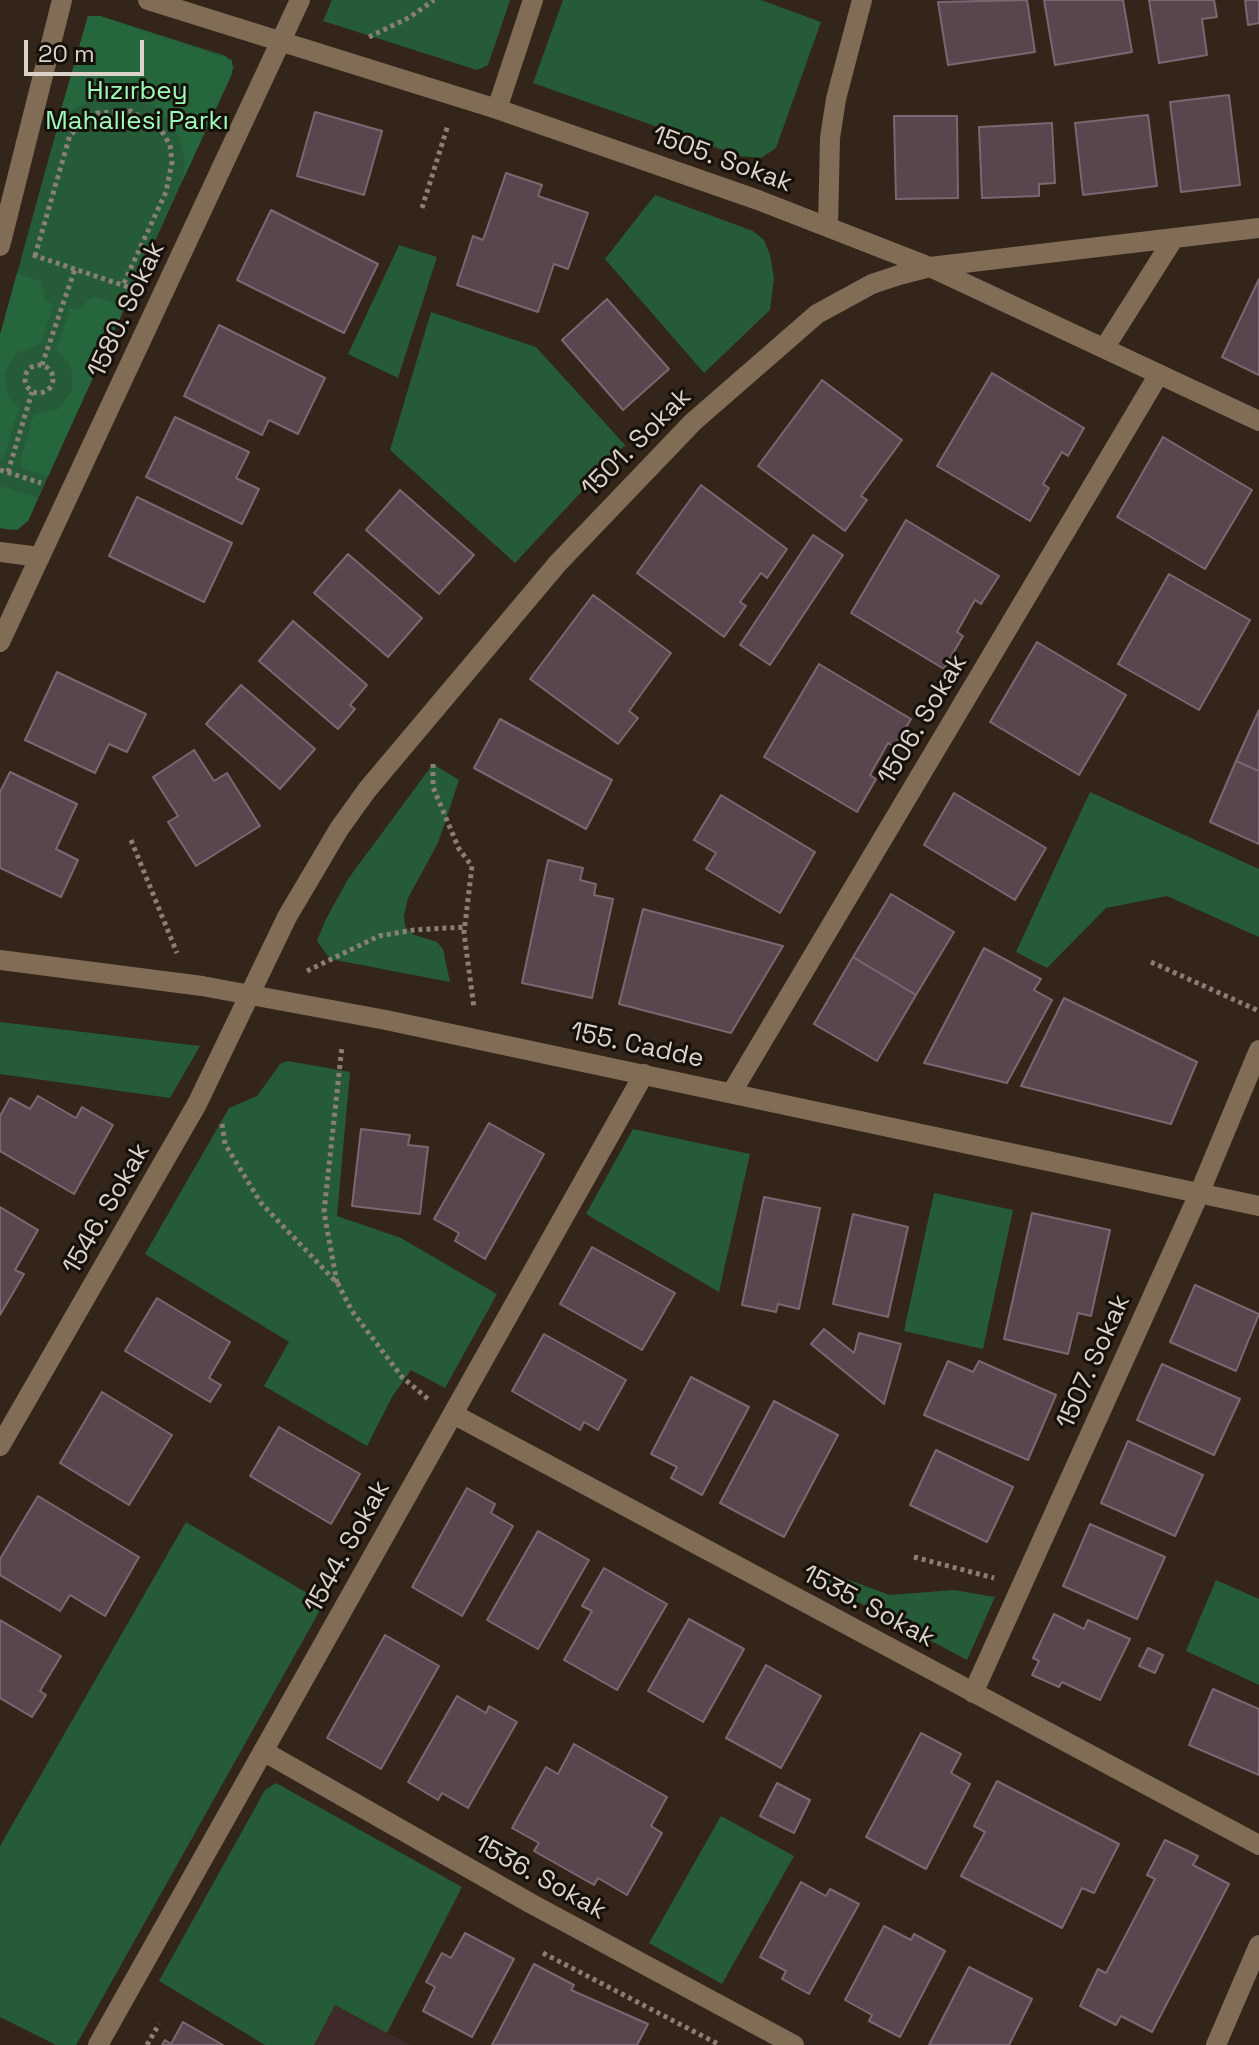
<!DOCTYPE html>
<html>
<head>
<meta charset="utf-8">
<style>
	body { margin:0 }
	#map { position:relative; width:1259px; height:2045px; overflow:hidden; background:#332519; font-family:"Space Grotesk",sans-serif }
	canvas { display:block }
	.scale { position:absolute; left:24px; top:40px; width:120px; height:36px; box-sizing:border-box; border:4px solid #dbd2ca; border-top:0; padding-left:10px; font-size:24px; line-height:28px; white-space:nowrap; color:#dbd2ca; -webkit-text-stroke:6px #16100b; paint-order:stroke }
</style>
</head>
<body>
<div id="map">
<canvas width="1259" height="2045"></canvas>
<div class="scale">20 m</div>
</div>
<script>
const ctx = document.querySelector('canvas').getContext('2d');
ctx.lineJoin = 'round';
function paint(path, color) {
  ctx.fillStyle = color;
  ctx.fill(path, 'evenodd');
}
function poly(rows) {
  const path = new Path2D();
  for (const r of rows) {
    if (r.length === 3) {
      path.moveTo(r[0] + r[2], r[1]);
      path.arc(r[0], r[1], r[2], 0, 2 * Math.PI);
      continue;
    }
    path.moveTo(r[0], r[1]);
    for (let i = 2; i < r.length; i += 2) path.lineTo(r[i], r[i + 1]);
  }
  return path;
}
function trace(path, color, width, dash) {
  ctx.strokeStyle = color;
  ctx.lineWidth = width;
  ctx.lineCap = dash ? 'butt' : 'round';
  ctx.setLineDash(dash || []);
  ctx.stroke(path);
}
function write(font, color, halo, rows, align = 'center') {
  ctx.font = font + ' "Space Grotesk",sans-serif';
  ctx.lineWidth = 6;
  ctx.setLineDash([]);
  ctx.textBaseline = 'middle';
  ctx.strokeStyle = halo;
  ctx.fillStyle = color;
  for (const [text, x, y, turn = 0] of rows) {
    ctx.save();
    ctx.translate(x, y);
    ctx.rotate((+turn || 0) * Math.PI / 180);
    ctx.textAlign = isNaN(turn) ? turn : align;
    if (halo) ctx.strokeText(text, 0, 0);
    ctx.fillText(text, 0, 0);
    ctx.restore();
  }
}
paint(poly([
	[335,2005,411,2045,314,2045]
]), '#3e2a28');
paint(poly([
	[332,0,510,0,488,65,477,70,323,21],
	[563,0,761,0,821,22,776,148,761,158,740,156,533,83],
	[88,16,100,16,226,56,234,67,28,521,10,530,0,528,0,335],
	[655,195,753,231,764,240,770,255,774,278,770,310,704,373,605,259],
	[399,245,437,257,398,378,348,354],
	[431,312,536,347,625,445,515,563,390,450],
	[433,764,459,780,438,843,408,898,404,915,405,926,412,934,437,942,443,949,450,982,330,959,317,941,325,921,348,879],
	[1090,792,1259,869,1259,937,1167,896,1106,908,1047,968,1016,952],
	[0,1022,200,1046,170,1098,0,1074],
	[288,1061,350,1072,337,1216,401,1238,497,1294,445,1388,411,1370,392,1397,367,1446,264,1386,289,1342,145,1254,229,1108,257,1096,280,1064],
	[633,1129,750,1154,719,1292,586,1214],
	[934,1193,1013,1210,983,1349,904,1331],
	[186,1522,324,1603,76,2045,56,2045,0,2017,0,1846],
	[813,1567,890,1595,954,1590,995,1597,967,1660,809,1576],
	[1216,1580,1259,1599,1259,1685,1186,1651],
	[276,1783,462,1887,387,2033,335,2005,314,2045,265,2045,159,1981,265,1790],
	[721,1816,794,1856,722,1984,649,1943]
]), '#265b38');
paint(poly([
	[88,16,100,16,232,60,232,74,182,182,185,161,180,140,170,121,153,106,134,98,115,95,92,100,73,110,56,127],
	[17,273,39,281,45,293,44,301,54,304,40,345,16,353,4,373,8,396,19,408,4,457,0,459,0,335],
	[95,297,125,307,48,476,22,468,20,462,34,414,58,409,72,391,72,370,67,360,56,350,70,308,80,311,87,301],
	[0,486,38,498,28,521,17,530,0,528]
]), '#25663d');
const building = poly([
	[1027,0,1035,52,948,65,938,2,1027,0],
	[1044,0,1123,0,1132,52,1055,65,1044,0],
	[1149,0,1214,0,1217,17,1202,19,1207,55,1159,63,1149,0],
	[1245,0,1259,0,1259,23,1248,25,1245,0],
	[1229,95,1240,185,1181,192,1170,102,1229,95],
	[315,112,382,131,364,195,297,176,315,112],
	[1148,115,1157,186,1083,195,1075,123,1148,115],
	[894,116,957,116,958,198,896,199,894,116],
	[1052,123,1055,183,1039,184,1039,196,982,198,979,127,1052,123],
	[506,173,542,185,538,196,588,213,568,269,554,264,538,312,457,285,473,236,483,240,506,173],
	[271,210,378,264,344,333,237,280,271,210],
	[1259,279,1259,375,1222,357,1259,279],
	[607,299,669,369,623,410,562,340,607,299],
	[219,325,325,378,298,434,269,420,262,435,184,396,219,325],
	[992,373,1084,428,1068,456,1062,452,1043,484,1049,488,1030,521,937,466,992,373],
	[822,380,902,440,861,496,867,500,845,531,758,466,822,380],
	[175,417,249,452,236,478,259,489,242,524,146,477,175,417],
	[1163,437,1252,490,1205,569,1117,517,1163,437],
	[701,485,787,549,767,578,761,573,740,602,746,606,724,637,637,573,701,485],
	[400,490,474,555,439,594,366,530,400,490],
	[137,497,232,543,204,602,109,556,137,497],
	[906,520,999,576,981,604,975,600,957,632,963,636,944,669,851,613,906,520],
	[813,535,843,555,770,665,740,645,813,535],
	[348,554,422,618,388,657,314,593,348,554],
	[1169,574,1250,620,1199,710,1118,664,1169,574],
	[593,595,671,653,629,711,638,718,618,744,530,679,593,595],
	[293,621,367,685,350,705,355,709,338,729,259,661,293,621],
	[1037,642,1126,695,1079,775,990,722,1037,642],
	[819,664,911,719,894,747,888,743,870,775,876,779,857,812,764,757,819,664],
	[57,672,146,714,127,752,109,744,95,773,25,740,57,672],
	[241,685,315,749,280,789,206,724,241,685],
	[1259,710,1259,771,1236,761,1259,710],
	[500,719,612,780,586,829,474,768,500,719],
	[194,750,214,781,227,773,260,826,196,866,168,822,178,816,153,777,194,750],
	[1236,761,1259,771,1259,844,1210,822,1236,761],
	[10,772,77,804,56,849,78,860,61,897,0,868,0,792,10,772],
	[954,793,1046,848,1015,900,924,845,954,793],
	[721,795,815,852,780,913,706,869,716,853,694,840,721,795],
	[548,860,583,868,580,880,596,884,594,895,613,899,592,998,522,983,548,860],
	[891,894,954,932,916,995,853,957,891,894],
	[643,909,783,946,731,1033,619,1004,643,909],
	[984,948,1041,979,1034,990,1052,1000,1007,1083,924,1063,984,948],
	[853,957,916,995,877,1061,814,1024,853,957],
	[1064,998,1197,1062,1171,1124,1021,1086,1064,998],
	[38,1096,76,1118,82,1107,113,1125,74,1194,0,1151,0,1116,10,1098,30,1109,38,1096],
	[489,1123,544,1154,485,1259,455,1241,459,1233,434,1219,489,1123],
	[361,1129,410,1135,408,1145,428,1147,420,1214,352,1206,361,1129],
	[764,1197,820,1208,799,1309,778,1304,776,1312,742,1305,764,1197],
	[0,1207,38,1230,15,1270,24,1274,0,1315,0,1207],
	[1032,1213,1110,1230,1091,1316,1078,1313,1068,1354,1004,1339,1032,1213],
	[853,1214,908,1227,888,1317,833,1304,853,1214],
	[592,1247,675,1293,642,1350,560,1304,592,1247],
	[1195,1285,1259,1314,1236,1371,1170,1342,1195,1285],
	[157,1298,230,1342,209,1378,221,1385,210,1402,125,1351,157,1298],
	[824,1329,854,1353,859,1333,901,1344,884,1404,811,1344,824,1329],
	[544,1334,626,1380,598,1430,584,1422,580,1430,512,1391,544,1334],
	[948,1361,973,1372,979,1361,1056,1395,1028,1460,924,1415,948,1361],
	[1162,1364,1240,1399,1214,1455,1137,1420,1162,1364],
	[691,1377,749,1407,702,1495,671,1478,677,1467,651,1454,691,1377],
	[102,1392,172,1435,129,1505,60,1463,102,1392],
	[774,1401,838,1435,784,1537,720,1503,774,1401],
	[279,1427,360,1474,331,1524,250,1476,279,1427],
	[1128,1441,1203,1475,1175,1536,1101,1503,1128,1441],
	[936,1450,1013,1487,987,1542,910,1505,936,1450],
	[467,1488,495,1504,491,1513,513,1526,462,1616,412,1587,467,1488],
	[38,1496,139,1557,105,1616,70,1595,60,1611,0,1575,0,1559,38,1496],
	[1090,1524,1165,1557,1137,1619,1063,1586,1090,1524],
	[538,1531,589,1560,538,1649,487,1620,538,1531],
	[604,1568,667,1604,617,1690,564,1660,592,1611,582,1606,604,1568],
	[1054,1614,1084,1629,1088,1620,1130,1639,1100,1700,1062,1682,1059,1687,1032,1675,1039,1661,1033,1658,1054,1614],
	[689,1619,744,1649,703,1722,648,1691,689,1619],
	[0,1620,61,1656,40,1691,46,1695,32,1717,0,1698,0,1620],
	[385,1635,439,1666,381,1769,327,1738,385,1635],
	[1148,1648,1163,1655,1155,1673,1139,1666,1148,1648],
	[766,1665,821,1696,781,1768,726,1738,766,1665],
	[1213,1689,1259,1709,1259,1775,1189,1745,1213,1689],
	[457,1696,486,1713,489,1706,517,1722,468,1808,442,1793,438,1800,408,1782,457,1696],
	[921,1733,961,1754,951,1773,970,1784,926,1869,866,1837,921,1733],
	[574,1744,667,1797,651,1826,662,1833,627,1895,598,1878,594,1885,534,1851,539,1843,512,1828,546,1767,558,1774,574,1744],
	[997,1781,1119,1844,1094,1893,1082,1888,1062,1928,961,1876,985,1832,974,1826,997,1781],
	[777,1783,810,1800,794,1833,760,1816,777,1783],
	[1165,1840,1198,1856,1193,1865,1229,1884,1152,2032,1121,2016,1116,2025,1080,2006,1098,1969,1106,1973,1155,1879,1147,1875,1165,1840],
	[801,1882,826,1896,830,1889,859,1904,809,1994,782,1979,786,1971,760,1957,801,1882],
	[884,1926,911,1940,914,1934,945,1951,900,2037,869,2021,872,2015,845,2000,884,1926],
	[465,1933,514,1959,472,2037,423,2011,435,1987,426,1982,442,1953,451,1958,465,1933],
	[534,1964,574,1985,571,1990,648,2024,637,2045,492,2045,534,1964],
	[969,1967,1032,1999,1009,2045,929,2045,969,1967],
	[183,2022,223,2045,162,2045,165,2040,171,2044,183,2022]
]);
paint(building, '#58454e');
trace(building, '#7b6771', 2);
trace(poly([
	[369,37,410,17,434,0],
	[422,208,448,125],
	[33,255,134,289],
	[35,256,70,135,97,113,131,111,161,130,170,145,172,162,166,192,123,285],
	[39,379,14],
	[42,365,75,269],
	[0,470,41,483],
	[8,472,32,392],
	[433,764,433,787,459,849,472,866,464,933,474,1008],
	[131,840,177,953],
	[1151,962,1259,1011],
	[307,971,379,936,414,930,465,927],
	[222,1124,225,1144,261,1203,338,1284,352,1311,402,1377,428,1399],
	[337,1283,324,1212,342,1046],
	[914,1557,994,1578],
	[543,1953,720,2045],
	[147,2045,159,2024]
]), '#8a7f75', 5, [4, 4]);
trace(poly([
	[148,0,497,109,758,200,930,267,1259,421],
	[497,109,533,0],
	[828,227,830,138,836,99,862,0],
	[0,246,62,0],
	[1105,347,1174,238],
	[0,552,40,557],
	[0,642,300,0],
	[0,960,202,986,386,1020,1259,1206],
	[732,1092,1159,374],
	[453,1414,1259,1845],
	[0,1446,197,1104,287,917,339,829,367,790,558,563,693,422,817,314,872,284,899,275,930,267,1259,228],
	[973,1693,1199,1194,1259,1050],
	[263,1751,530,1903,794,2045],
	[98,2045,644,1074],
	[1216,2045,1259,1945]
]), '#816c56', 20);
write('26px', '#9ffaba', '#16100b', [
	["Hızırbey",137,92],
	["Mahallesi Parkı",137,122]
]);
write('26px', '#dbd2ca', '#16100b', [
	["1505. Sokak",722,160,20],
	["1580. Sokak",127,310,-65],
	["1501. Sokak",637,443,-45],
	["1506. Sokak",923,720,-59],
	["155. Cadde",637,1046,12],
	["1546. Sokak",107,1209,-60],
	["1507. Sokak",1094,1362,-66],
	["1544. Sokak",348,1547,-61],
	["1535. Sokak",868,1607,28],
	["1536. Sokak",540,1878,29]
]);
</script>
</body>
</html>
